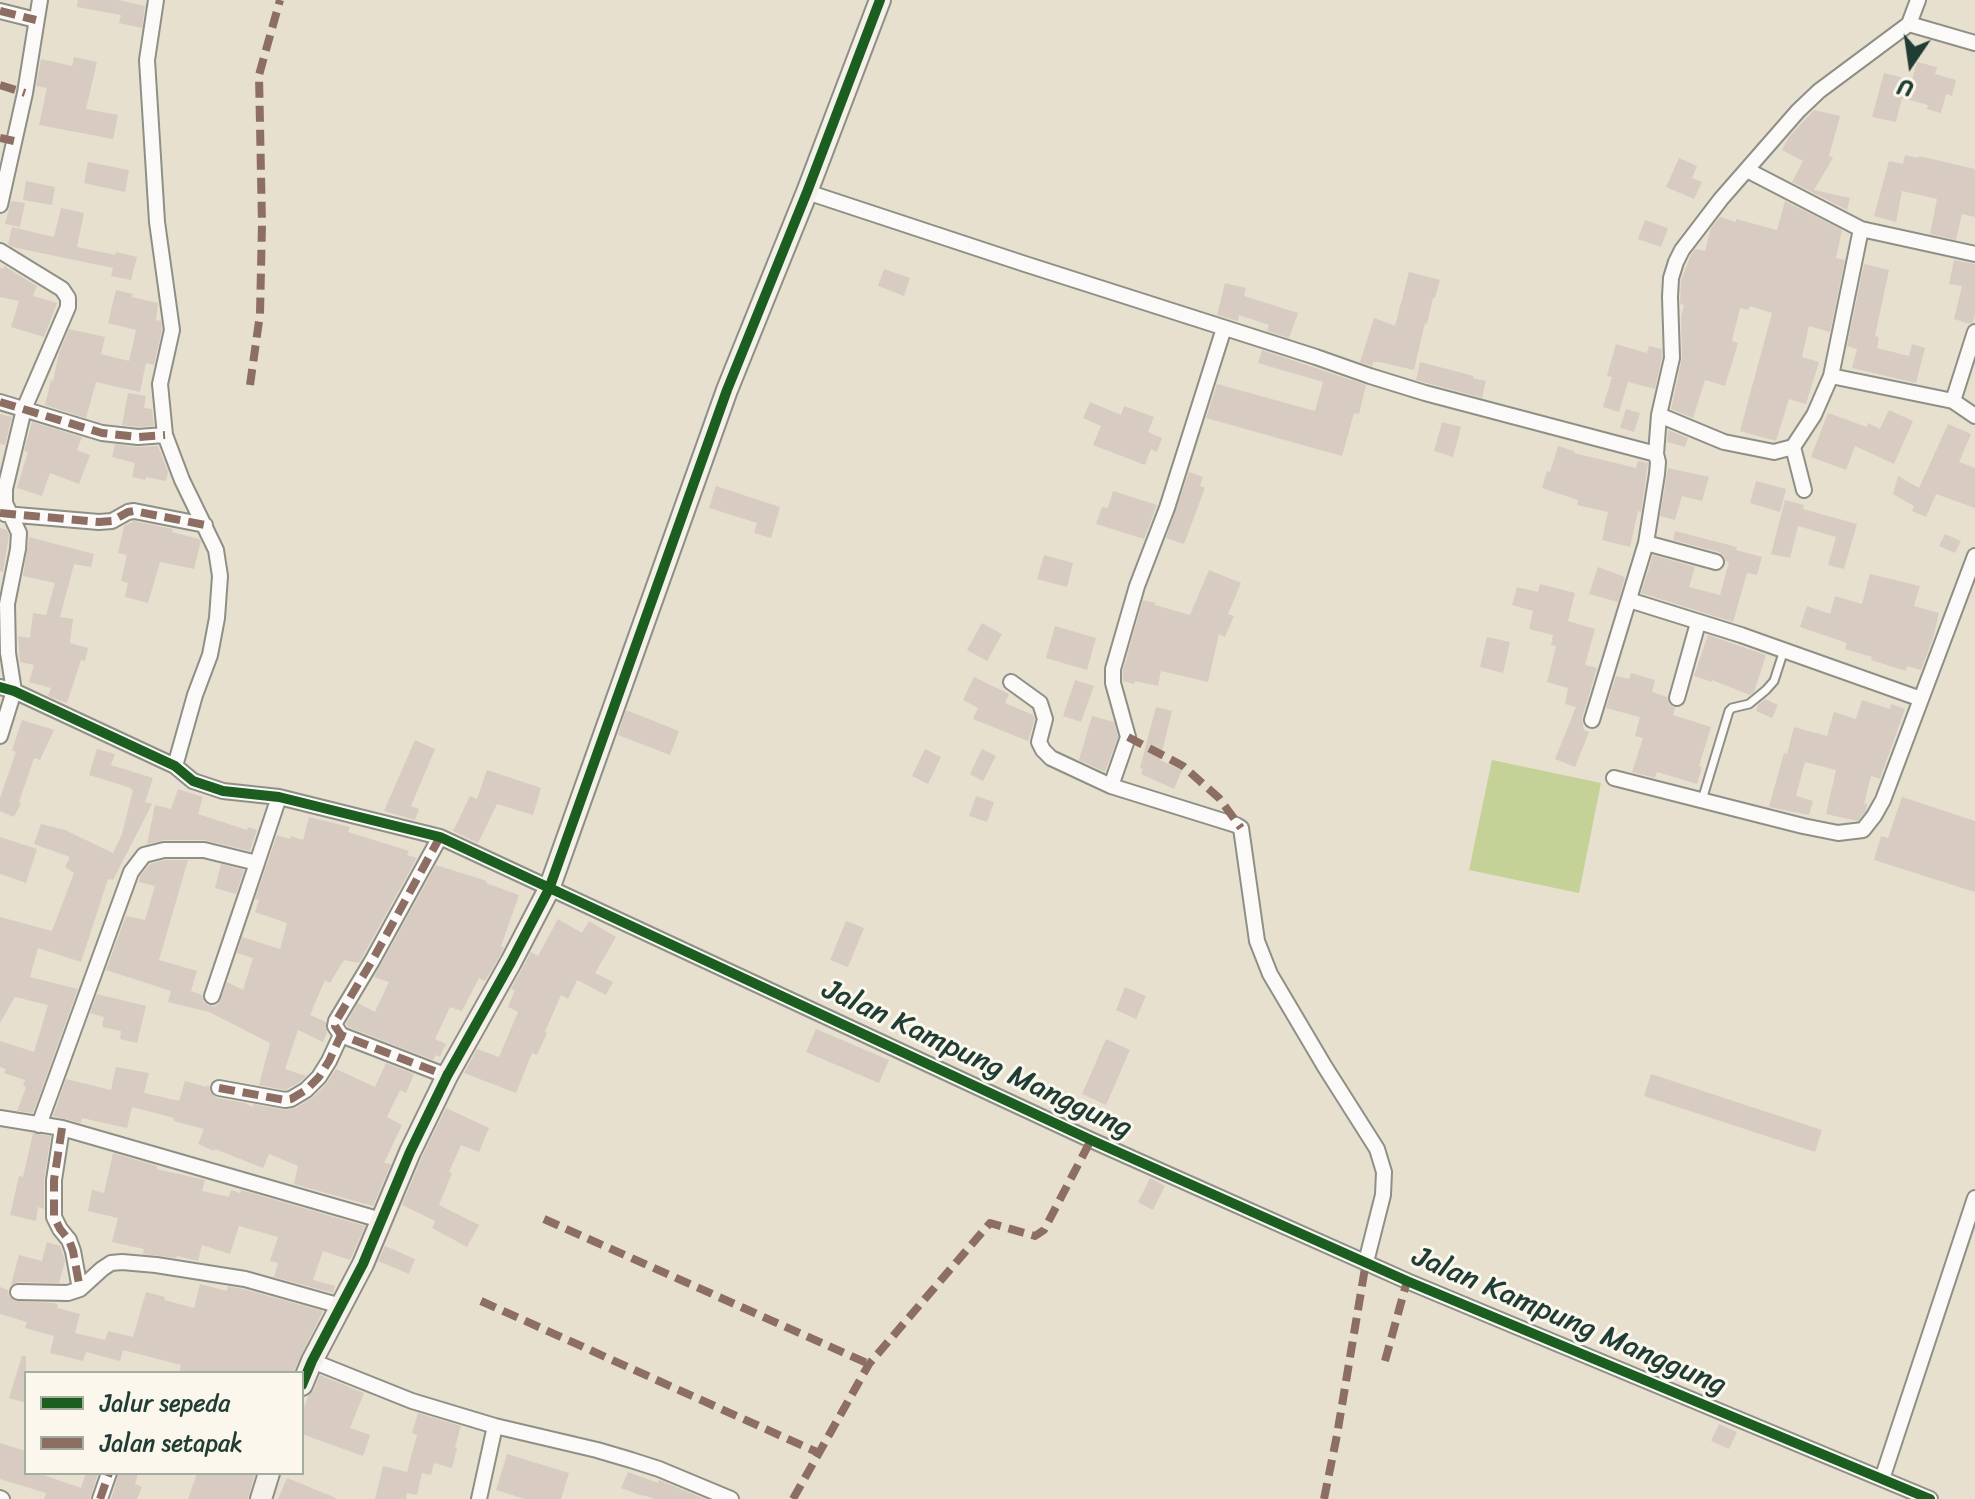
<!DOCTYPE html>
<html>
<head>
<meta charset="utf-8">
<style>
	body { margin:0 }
	#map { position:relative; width:1975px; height:1499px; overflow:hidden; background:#e7e0cf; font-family:Sriracha,sans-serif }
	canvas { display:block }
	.legend { position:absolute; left:24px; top:1371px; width:280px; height:104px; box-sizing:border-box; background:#fbf7ec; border:2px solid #a3ada2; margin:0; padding:10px 14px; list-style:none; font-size:24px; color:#1f3d34 }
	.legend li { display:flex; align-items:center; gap:16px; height:40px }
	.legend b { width:40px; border:2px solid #a3ada2 }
	.north { position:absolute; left:1871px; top:24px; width:80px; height:80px; -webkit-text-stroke:6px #fbf7ec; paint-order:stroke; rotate:193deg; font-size:22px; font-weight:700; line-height:32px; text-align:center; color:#1f3d34 }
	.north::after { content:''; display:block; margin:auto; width:28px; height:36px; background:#1f3d34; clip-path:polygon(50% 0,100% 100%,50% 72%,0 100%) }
</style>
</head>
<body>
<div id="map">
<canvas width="1975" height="1499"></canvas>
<ul class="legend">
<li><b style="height:10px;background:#1b5e20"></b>Jalur sepeda</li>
<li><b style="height:10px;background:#8d6e63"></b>Jalan setapak</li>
</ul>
<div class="north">U</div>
</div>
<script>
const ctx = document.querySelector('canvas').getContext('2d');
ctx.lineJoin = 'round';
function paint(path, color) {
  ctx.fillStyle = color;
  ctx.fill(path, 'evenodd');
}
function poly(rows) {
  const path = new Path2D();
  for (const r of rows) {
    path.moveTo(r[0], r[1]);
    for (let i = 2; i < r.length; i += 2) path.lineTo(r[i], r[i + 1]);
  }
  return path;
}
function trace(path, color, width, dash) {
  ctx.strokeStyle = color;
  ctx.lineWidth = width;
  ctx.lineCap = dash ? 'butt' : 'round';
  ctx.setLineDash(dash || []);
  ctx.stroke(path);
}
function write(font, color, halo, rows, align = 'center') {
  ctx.font = font + ' Sriracha,sans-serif';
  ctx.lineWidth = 6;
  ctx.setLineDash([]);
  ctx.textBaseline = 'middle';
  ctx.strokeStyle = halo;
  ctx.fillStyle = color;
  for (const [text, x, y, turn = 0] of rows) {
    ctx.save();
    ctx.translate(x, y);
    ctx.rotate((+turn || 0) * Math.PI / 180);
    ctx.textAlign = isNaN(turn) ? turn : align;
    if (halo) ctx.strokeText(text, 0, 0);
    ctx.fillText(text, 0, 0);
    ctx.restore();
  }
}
paint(poly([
	[1492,760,1601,783,1579,893,1469,870]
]), '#c4d197');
paint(poly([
	[78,0,118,0,145,6,142,28,119,23,121,15,77,7],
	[74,57,97,62,86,109,118,115,113,139,39,125,47,88,36,86,41,59,72,66],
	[1917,62,1937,67,1935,74,1956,80,1952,96,1946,94,1941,113,1927,109,1928,105,1902,98,1896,122,1872,117,1884,73,1912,80],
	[1814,110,1840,116,1829,156,1833,158,1814,190,1850,198,1847,210,1792,182,1803,161,1782,150,1789,137],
	[1905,155,1919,158,1919,156,1975,169,1975,217,1962,214,1956,240,1930,234,1937,199,1902,191,1896,222,1874,216,1889,161,1903,164],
	[1679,158,1697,166,1692,178,1702,182,1694,199,1666,187],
	[88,162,129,170,125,192,84,183],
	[26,181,55,187,52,205,23,200],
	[11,201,25,203,20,227,5,224],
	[1785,201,1842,230,1836,258,1845,260,1830,332,1809,326,1802,357,1819,362,1806,404,1789,399,1776,441,1740,431,1772,313,1750,306,1748,310,1740,308,1732,341,1738,343,1725,386,1705,380,1693,418,1671,409,1682,358,1681,317,1684,305,1680,304,1681,280,1691,255,1695,249,1705,251,1711,228,1720,217,1736,222,1736,219,1777,230],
	[61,208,84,213,77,247,115,255,116,252,137,257,131,280,111,276,113,268,12,247,8,244,12,227,54,237],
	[1645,220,1668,228,1661,247,1638,239],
	[1954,260,1975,264,1975,314,1973,322,1970,324,1954,319,1962,286,1949,284],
	[1864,264,1889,270,1875,336,1879,337,1877,348,1909,356,1912,344,1925,348,1916,383,1852,368,1857,349,1847,346],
	[4,266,37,286,33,296,57,303,44,337,11,327,19,301,0,297,0,268,3,269],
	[884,269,910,278,904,296,878,286],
	[1409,272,1440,280,1435,298,1433,298,1427,324,1425,323,1414,370,1379,362,1373,362,1372,366,1360,362,1374,318,1395,326],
	[1225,283,1246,288,1244,296,1298,313,1289,338,1267,331,1269,325,1239,315,1238,321,1217,315],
	[116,290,133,294,132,297,158,303,156,320,161,321,162,330,154,365,146,363,140,392,96,382,86,418,45,405,51,380,53,381,59,353,69,329,105,337,101,354,129,361,136,330,108,323],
	[1616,344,1647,353,1649,346,1662,349,1662,357,1655,389,1628,382,1619,412,1603,407,1612,377,1607,376],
	[1262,350,1366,385,1359,414,1354,413,1342,456,1206,418,1217,384,1315,411,1323,382,1258,363],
	[1420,362,1474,376,1473,378,1486,381,1482,398,1416,380],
	[128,393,146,396,144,408,152,409,154,426,138,427,122,425],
	[1090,402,1121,415,1124,406,1154,417,1148,432,1162,438,1157,452,1151,449,1145,465,1093,445,1101,426,1083,418],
	[1626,409,1640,413,1634,432,1620,428],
	[1889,410,1913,421,1894,464,1855,446,1846,470,1811,457,1828,413,1867,427,1868,423,1880,429],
	[0,414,12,417,5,445,0,444],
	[32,422,82,437,77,450,90,455,79,484,50,473,42,496,17,488,28,452,24,451],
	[1442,422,1461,427,1453,457,1434,451],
	[1948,424,1971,434,1959,462,1975,468,1975,508,1936,494,1926,517,1912,511,1914,506,1893,494,1898,476,1919,488],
	[1668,430,1688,438,1685,447,1667,442],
	[115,444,137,447,158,446,168,472,166,481,146,477,145,480,132,477,135,463,112,457],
	[1558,446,1574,451,1574,453,1636,468,1638,461,1648,463,1641,512,1638,511,1630,547,1602,540,1608,512,1577,505,1578,500,1542,488,1547,471,1550,472],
	[1668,468,1709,477,1702,501,1682,496,1675,520,1660,516],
	[1189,472,1203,477,1200,486,1205,488,1184,544,1166,538],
	[1756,481,1786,489,1780,512,1750,503],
	[716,486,780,507,771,538,754,533,757,523,709,508],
	[1113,491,1157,505,1144,539,1096,524,1102,507,1108,508],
	[1785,500,1804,505,1803,509,1857,524,1844,569,1828,565,1836,537,1798,526,1790,558,1771,554],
	[134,521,173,529,172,532,199,539,201,541,194,569,160,562,148,603,125,597,128,583,121,581,127,555,118,553,124,526],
	[0,528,7,530,9,535,3,572,0,571],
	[1675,531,1737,547,1736,550,1762,557,1757,575,1747,573,1733,622,1641,593,1653,555,1695,567,1689,587,1720,595,1729,562,1726,561,1724,556,1719,552,1673,540],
	[1945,534,1961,541,1955,553,1939,546],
	[29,537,94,554,91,567,74,564,60,617,73,619,70,643,88,648,85,661,81,660,67,703,48,696,51,688,29,682,34,665,20,662,18,636,30,638,33,613,46,615,55,583,23,576],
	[1044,555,1073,563,1067,587,1037,579],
	[1598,567,1625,577,1618,602,1589,594],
	[1209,570,1241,583,1228,614,1234,616,1225,637,1219,634,1208,682,1161,671,1158,686,1135,681,1134,684,1123,681,1123,670,1143,600,1156,603,1155,605,1190,615],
	[1870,574,1920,586,1914,606,1939,613,1933,638,1921,670,1907,666,1906,671,1871,660,1872,657,1845,649,1847,643,1800,627,1807,606,1830,614,1835,596,1862,604],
	[1540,584,1575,593,1568,621,1595,629,1585,665,1597,668,1582,718,1584,730,1589,732,1575,767,1555,759,1576,707,1565,704,1568,688,1547,682,1556,646,1551,645,1553,635,1529,629,1533,611,1512,605,1517,587,1538,592],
	[982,623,1002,634,987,661,967,650],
	[1055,626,1096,638,1087,670,1046,658],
	[1708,635,1766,655,1754,692,1750,695,1712,680,1712,682,1694,676],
	[1487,637,1510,642,1503,673,1480,667],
	[1631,673,1655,680,1652,692,1667,697,1669,704,1675,708,1673,715,1711,727,1699,766,1702,767,1697,784,1657,772,1655,778,1632,772,1643,738,1635,736,1640,717,1606,708,1616,676,1629,679],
	[974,677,1009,694,1005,703,1033,715,1035,719,1028,741,973,719,978,708,963,700],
	[1075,680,1094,686,1081,722,1063,716],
	[1765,699,1778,705,1772,718,1756,711,1758,705],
	[1862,700,1890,709,1891,704,1905,709,1880,779,1871,776,1864,804,1867,804,1866,811,1858,821,1826,814,1836,770,1805,762,1796,796,1813,801,1809,815,1769,807,1784,753,1787,754,1794,727,1827,736,1834,712,1856,719],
	[1156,707,1172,711,1160,760,1182,770,1174,789,1141,774,1143,769,1140,768],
	[626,710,679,731,670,755,618,735],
	[1092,716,1114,722,1118,737,1105,772,1079,760],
	[22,720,54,730,40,760,34,758,19,802,21,803,14,817,0,811,0,798,16,752,12,750],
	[415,740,435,749,411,806,419,809,415,820,384,811],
	[97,749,115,754,111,765,153,778,145,802,152,804,113,880,108,879,81,962,38,948,30,977,78,989,33,1113,17,1111,26,1087,23,1086,25,1080,4,1073,6,1069,0,1067,0,1041,34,1052,48,1005,15,997,0,1023,0,917,52,931,74,873,65,867,70,857,34,844,41,824,65,830,113,853,122,834,133,790,130,789,131,788,89,775],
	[925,749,941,757,928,784,912,776],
	[982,749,996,756,983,781,970,774],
	[487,770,541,788,533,815,497,804,478,843,453,831,470,796,477,799],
	[178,789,203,797,198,814,247,830,248,827,257,830,250,851,204,840,164,840,147,844,155,805,171,809],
	[976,796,994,802,987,822,969,816],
	[1902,797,1975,821,1975,892,1874,860,1881,836,1888,838],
	[309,817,350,827,348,832,409,851,407,855,417,858,359,963,344,960,330,983,325,980,310,1015,326,1022,327,1033,323,1042,298,1030,285,1069,306,1076,300,1082,285,1090,259,1085,270,1043,209,1012,168,1002,171,991,106,970,126,916,145,920,155,886,139,882,140,876,150,864,165,860,188,860,159,960,197,971,191,991,202,995,204,1002,208,1005,215,1006,219,1003,227,982,243,990,253,958,237,953,242,937,280,949,287,923,255,912,259,900,255,899,277,835,290,839,291,836,303,840],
	[0,837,37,849,26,883,0,874],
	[221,864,244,870,236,894,215,888],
	[436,865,487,881,486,883,519,895,501,946,504,947,500,956,485,981,479,978,462,1011,450,1007,435,1039,446,1044,440,1057,436,1055,433,1060,348,1027,346,1024,358,1003,375,1012,389,982,374,977],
	[558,919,582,933,589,921,616,937,595,973,613,982,606,995,577,980,568,999,561,995,545,1032,547,1033,537,1055,532,1053,516,1093,464,1073,477,1049,499,1057,518,1012,508,1007,515,990,511,989,531,952,538,956],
	[846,921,864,928,848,967,830,960],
	[1125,987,1146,996,1136,1019,1116,1010],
	[97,994,146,1006,137,1043,120,1039,121,1031,102,1027,104,1017,90,1013],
	[816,1029,889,1060,879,1083,806,1052],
	[1106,1039,1130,1050,1106,1105,1082,1094],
	[386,1063,414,1074,406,1093,400,1090,387,1117,402,1125,384,1163,391,1164,373,1206,294,1184,298,1166,269,1154,263,1168,215,1149,214,1151,198,1144,204,1129,174,1121,174,1118,132,1107,127,1128,82,1118,81,1123,53,1116,66,1079,111,1090,116,1067,149,1073,144,1093,179,1101,185,1081,207,1087,207,1085,209,1086,210,1092,217,1098,245,1103,253,1107,253,1104,286,1110,296,1108,313,1097,326,1084,336,1069,375,1087],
	[1651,1074,1822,1130,1815,1152,1644,1096],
	[446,1108,489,1128,479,1152,461,1145,449,1172,452,1173,439,1205,479,1225,467,1247,432,1228,435,1221,402,1205,422,1157],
	[33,1133,51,1136,44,1180,44,1209,38,1207,36,1221,10,1215,19,1176,23,1177],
	[113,1153,157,1166,157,1169,205,1180,202,1191,229,1197,231,1190,240,1193,241,1190,365,1226,350,1260,323,1251,313,1280,335,1286,333,1293,274,1277,278,1263,270,1261,278,1237,239,1226,230,1254,202,1245,198,1261,177,1256,176,1258,143,1254,144,1249,112,1242,118,1218,88,1211,92,1190,104,1193],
	[1150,1178,1165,1186,1153,1210,1138,1202],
	[47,1242,60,1246,63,1254,65,1261,59,1283,18,1282,11,1285,19,1255,42,1261],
	[385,1246,415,1259,409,1274,378,1261],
	[200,1284,227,1291,228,1286,243,1289,323,1311,293,1373,179,1373,181,1365,123,1350,120,1361,86,1352,83,1361,50,1353,54,1336,25,1328,27,1322,0,1314,0,1287,8,1290,9,1296,14,1301,54,1303,58,1305,57,1308,80,1314,75,1333,105,1340,108,1331,133,1337,146,1292,165,1297,164,1300,194,1308],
	[22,1356,26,1356,26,1403,9,1398],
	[320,1375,364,1393,350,1428,370,1435,363,1456,302,1434,302,1413,308,1396,314,1390],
	[418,1413,461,1426,455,1447,457,1448,452,1468,434,1463,431,1475,422,1473,417,1495,407,1493,406,1499,375,1499,383,1466,407,1472,417,1435,412,1433],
	[1719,1424,1737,1432,1729,1449,1711,1441],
	[0,1443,26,1451,26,1473,38,1473,81,1488,86,1473,98,1473,90,1499,44,1499,46,1493,0,1479],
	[507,1454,569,1473,561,1499,525,1499,496,1490],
	[628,1472,658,1483,659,1480,705,1499,655,1499,643,1495,643,1496,621,1488],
	[119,1473,138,1473,135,1484,142,1487,137,1499,111,1499],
	[197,1473,255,1473,248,1499,188,1499],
	[287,1478,336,1498,336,1499,278,1499]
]), '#d8cbc1');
const lane = poly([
	[1702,800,1729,711,1732,708,1749,704,1766,690,1774,681,1784,650]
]);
const street = poly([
	[156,0,147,60,157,222,172,330,160,384,165,435,182,480,216,550,220,576,217,618,210,655,195,695,175,766],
	[0,11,36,20],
	[1909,24,1975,43],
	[1747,170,1861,229,1975,254],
	[807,192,1025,264,1316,357,1370,376,1425,393,1656,454],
	[0,205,25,93,40,0],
	[0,251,62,289,68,298,68,307,24,409,5,489,5,503,19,533,18,549,7,604,8,653,14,691,0,736],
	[1975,332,1953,401,1975,416],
	[1831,376,1953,401],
	[0,402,102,433,138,437,165,435],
	[1659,415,1724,442,1774,452,1793,447,1814,415,1831,376,1861,229],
	[1793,447,1804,490],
	[5,514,99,522,112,521,128,512,134,511,205,525],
	[1716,562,1646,543,1657,474,1658,462,1656,454,1659,415,1672,358,1670,297,1671,278,1676,262,1682,250,1721,199,1798,111,1819,91,1909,24,1918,0],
	[1629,600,1741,635,1921,699],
	[1011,682,1040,703,1045,719,1039,742,1043,750,1051,758,1111,786,1236,825,1241,828,1257,941,1270,974,1325,1067,1377,1149,1384,1172,1383,1195,1366,1262],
	[0,687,14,691,175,766,193,781,223,791,279,797,440,837,1091,1140,1407,1281,1930,1499],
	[1677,698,1698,623],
	[1592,720,1646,543],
	[1614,778,1803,826,1838,833,1863,830,1874,816,1883,800,1975,556],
	[1111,786,1128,737,1113,683,1113,669,1137,586,1167,508,1224,328],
	[440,837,372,961,336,1021,335,1026,341,1035,447,1076],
	[212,996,257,863],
	[219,1088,285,1100,291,1099,306,1090,319,1077,329,1061,341,1035],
	[0,1118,62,1128,381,1220],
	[39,1125,131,872,144,855,164,850,204,850,257,863,279,797],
	[62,1128,54,1180,54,1217,60,1229,69,1240,73,1251,80,1289],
	[18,1292,68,1293,80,1289,102,1269,111,1263,122,1262,156,1265,245,1279,341,1306],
	[312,1361,412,1401,495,1426,597,1450,631,1460,659,1469,731,1499],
	[1882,1479,1975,1198],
	[0,1498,2,1499],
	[100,1499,109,1473],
	[479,1499,495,1426]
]);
const secondary = poly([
	[302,1385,312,1361,363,1264,410,1152,447,1076,511,962,549,889,727,390,807,192,880,0],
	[261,1499,269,1473]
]);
trace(lane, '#8e9086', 11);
trace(street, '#8e9086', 18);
trace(secondary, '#8e9086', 24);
trace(lane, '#fbfaf8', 7);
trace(street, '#fbfaf8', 14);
trace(secondary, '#f5f1ea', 20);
trace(poly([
	[0,11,36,20],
	[0,85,25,93],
	[0,138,14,141],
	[250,385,260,314,262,224,259,75,280,0],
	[0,402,102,433,138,437,165,435],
	[0,513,99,522,112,521,128,512,134,511,205,525],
	[1128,737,1183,766,1219,798,1241,828],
	[440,837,372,961,336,1021,335,1026,341,1035,447,1076],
	[219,1088,285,1100,291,1099,306,1090,319,1077,329,1061,341,1035],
	[62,1128,54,1180,54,1217,60,1229,69,1240,73,1251,80,1289],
	[544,1219,869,1364],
	[481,1301,819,1453],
	[1385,1361,1407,1281],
	[100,1499,109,1473],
	[793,1499,869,1364,990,1223,1035,1236,1044,1230,1091,1140],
	[1324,1499,1337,1435,1366,1262]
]), '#8d6e63', 8, [16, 8]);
trace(poly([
	[0,687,14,691,175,766,193,781,223,791,279,797,440,837,1091,1140,1407,1281,1930,1499],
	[302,1385,312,1361,363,1264,410,1152,447,1076,511,962,549,889,727,390,807,192,880,0]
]), '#1b5e20', 10);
write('30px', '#1f3d34', '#fbf7ec', [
	["Jalan Kampung Manggung",977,1060,25],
	["Jalan Kampung Manggung",1569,1322,23]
]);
</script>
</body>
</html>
